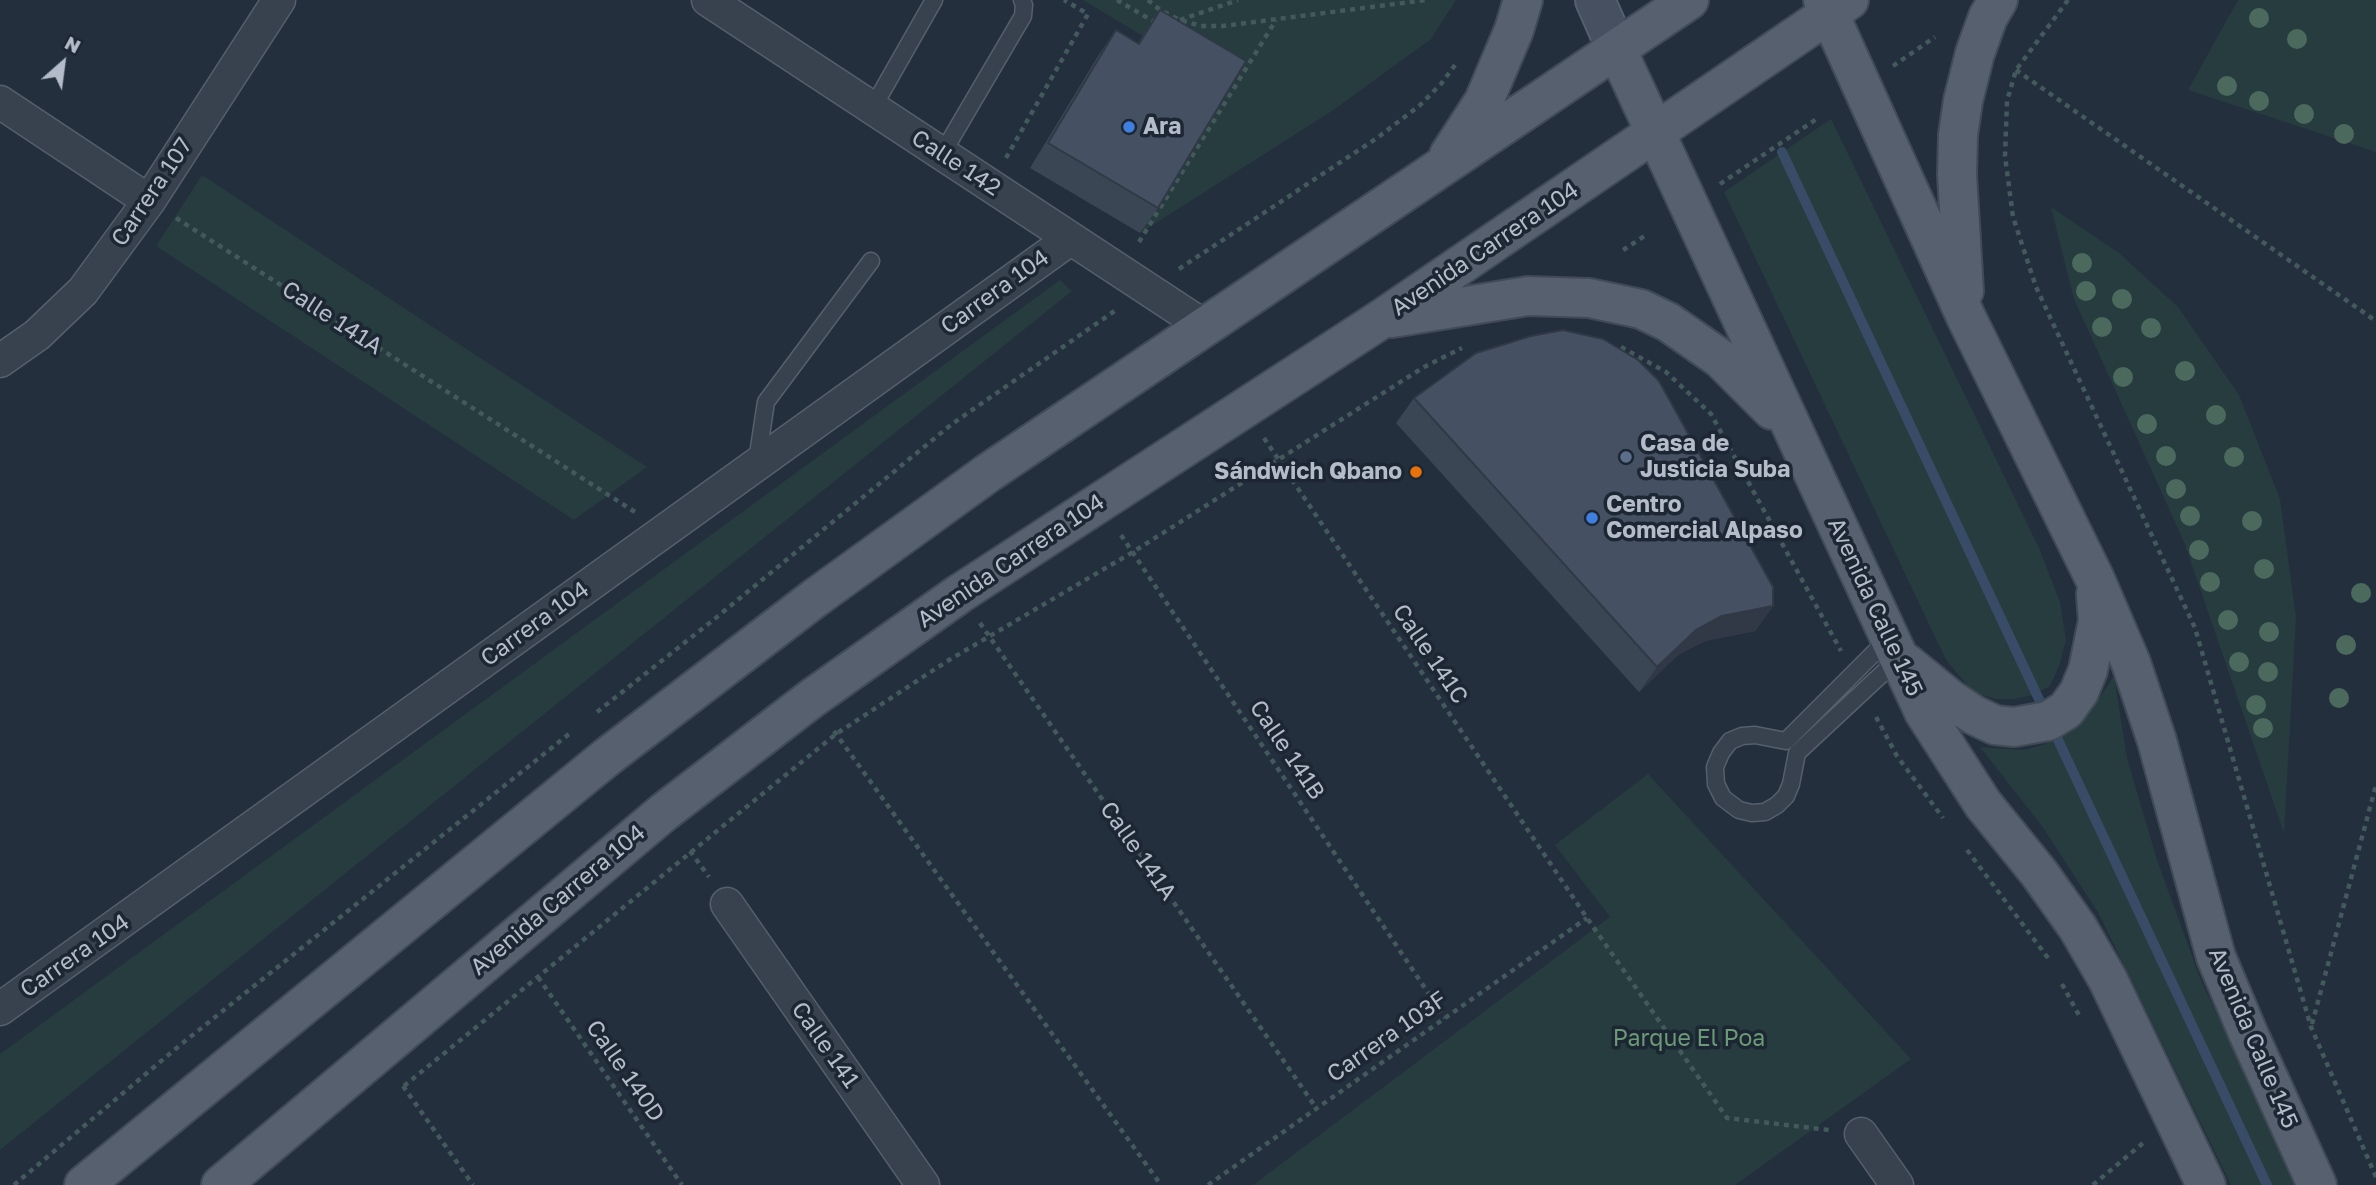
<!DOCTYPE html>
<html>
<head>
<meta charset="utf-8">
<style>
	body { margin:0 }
	#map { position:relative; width:2376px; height:1185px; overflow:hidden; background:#242f3e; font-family:"Golos Text",sans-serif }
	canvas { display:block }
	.north { position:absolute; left:28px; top:28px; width:70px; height:70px; -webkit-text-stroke:5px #1d2633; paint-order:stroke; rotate:28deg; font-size:19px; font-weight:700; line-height:28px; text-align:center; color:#b4bcc9 }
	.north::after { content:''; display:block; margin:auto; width:24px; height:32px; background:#b4bcc9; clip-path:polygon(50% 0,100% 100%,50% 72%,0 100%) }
</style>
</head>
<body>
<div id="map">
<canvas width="2376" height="1185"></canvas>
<div class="north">N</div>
</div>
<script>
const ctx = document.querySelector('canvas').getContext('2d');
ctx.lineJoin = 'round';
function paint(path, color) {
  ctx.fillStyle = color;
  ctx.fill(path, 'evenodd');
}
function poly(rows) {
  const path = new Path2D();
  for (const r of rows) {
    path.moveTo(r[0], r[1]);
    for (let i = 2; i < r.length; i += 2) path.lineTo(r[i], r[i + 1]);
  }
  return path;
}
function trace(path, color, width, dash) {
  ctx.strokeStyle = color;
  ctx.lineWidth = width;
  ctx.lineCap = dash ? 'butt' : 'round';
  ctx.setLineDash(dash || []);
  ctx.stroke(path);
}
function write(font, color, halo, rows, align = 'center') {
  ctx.font = font + ' "Golos Text",sans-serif';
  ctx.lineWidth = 7;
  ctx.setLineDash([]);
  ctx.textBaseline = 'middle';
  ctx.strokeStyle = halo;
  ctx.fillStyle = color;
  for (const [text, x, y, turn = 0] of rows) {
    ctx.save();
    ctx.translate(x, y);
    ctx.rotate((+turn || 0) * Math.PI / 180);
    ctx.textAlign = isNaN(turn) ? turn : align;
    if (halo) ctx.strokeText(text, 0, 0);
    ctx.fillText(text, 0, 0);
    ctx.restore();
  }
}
paint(poly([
	[1083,0,1456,0,1431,39,1332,111,1140,233,1228,87],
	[2238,0,2376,0,2376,152,2188,90],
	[1831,119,2039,548,2060,602,2066,640,2059,666,2050,686,2033,695,2013,699,1996,699,1973,692,1946,660,1724,192],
	[202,175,442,333,647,467,574,520,156,246],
	[2051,207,2119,253,2178,307,2239,395,2280,499,2296,617,2284,833,2184,542,2074,299],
	[1060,280,1072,291,0,1150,0,1054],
	[2114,676,2127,758,2157,860,2200,978,2297,1185,2231,1185,2099,914,2042,826,1980,747,2024,750,2046,744,2089,714],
	[1648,774,1911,1059,1735,1185,1253,1185,1610,917,1555,845]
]), '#263c3f');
trace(poly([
	[1782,152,2267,1185]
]), '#394c67', 10);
const lane = poly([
	[872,109,934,0],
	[942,154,1023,16,1024,5,1022,0],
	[757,461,766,402,871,261],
	[1889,638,1786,741,1755,735,1742,736,1730,741,1721,753,1715,767,1716,784,1723,798,1739,810,1752,813,1765,812,1777,805,1786,796,1791,784,1797,753,1898,659]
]);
const street = poly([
	[708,0,1204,326],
	[0,102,149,201],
	[0,361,37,335,83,291,149,201,279,0],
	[727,904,923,1185],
	[0,1009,1070,239],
	[1861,1134,1897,1185]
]);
const secondary = poly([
	[1595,0,1617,50]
]);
const primary = poly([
	[1823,0,1966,317,2095,579,2131,663,2157,741,2216,957,2248,1033,2317,1185],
	[1617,50,1924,712,1983,804,2039,873,2078,928,2108,980,2206,1185],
	[1449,155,1484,101,1514,30,1523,0],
	[1964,291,1957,175,1958,135,1963,101,1975,53,1988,17,1998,0],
	[1392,318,1528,296,1589,298,1641,309,1668,322,1721,359,1772,410],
	[1906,663,1950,699,1974,715,1995,725,2014,727,2048,721,2066,710,2079,692,2088,670,2098,621,2096,594],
	[84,1185,607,757,815,598,988,473,1689,0],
	[221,1185,664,812,811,699,959,594,1380,320,1849,0]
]);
trace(lane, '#565f6c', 19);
trace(street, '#565f6c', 35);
trace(secondary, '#565f6c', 42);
trace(primary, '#414a57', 42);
trace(poly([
	[1117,0,1158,24],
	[1148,0,1160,10,1180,20,1201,26,1223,26,1426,0],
	[2068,0,2016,70,2007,101,2005,156,2013,217,2036,287,2195,628,2311,1027,2376,1177],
	[1180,20,1238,0],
	[1893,66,1935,37],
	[2016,70,2376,321],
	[1006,158,1088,14,1064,0],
	[1720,184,1818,118],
	[176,218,635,512],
	[1139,242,1276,20],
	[1623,250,1646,235],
	[1179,269,1377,138,1419,106,1441,84,1455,65],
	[1621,347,1666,372,1711,414,1841,651],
	[1264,438,1587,918,1727,1118,1829,1130],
	[1121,535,1445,1018],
	[980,623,1317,1109],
	[597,712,712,621,952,424,1116,310],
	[1876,717,1897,756,1943,818],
	[834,731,1161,1185],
	[1967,850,2048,958],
	[690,851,709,877],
	[538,977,682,1185],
	[2062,984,2081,1019],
	[2312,1024,2376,785],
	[403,1086,473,1185],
	[404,1086,836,734,949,660,1133,552,1424,367,1462,348],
	[14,1185,179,1046,569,734],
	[1208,1185,1587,918],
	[2093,1185,2143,1143]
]), '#44595c', 4.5, [5, 5]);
trace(lane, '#38414e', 16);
trace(street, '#38414e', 32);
trace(secondary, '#465061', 38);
trace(primary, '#56606e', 38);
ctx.fillStyle = '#4b6a5d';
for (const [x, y] of [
	[2259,18],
	[2297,39],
	[2227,86],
	[2259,101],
	[2304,114],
	[2344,134],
	[2082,263],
	[2086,291],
	[2122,299],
	[2102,327],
	[2151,328],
	[2185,371],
	[2123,377],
	[2216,415],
	[2147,424],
	[2166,456],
	[2234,457],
	[2176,489],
	[2190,516],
	[2252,521],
	[2199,550],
	[2264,569],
	[2210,582],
	[2361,593],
	[2228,620],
	[2269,632],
	[2346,645],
	[2239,662],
	[2268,672],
	[2339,698],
	[2256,705],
	[2263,728]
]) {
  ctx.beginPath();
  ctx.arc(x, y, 10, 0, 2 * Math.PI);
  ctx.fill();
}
paint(poly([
	[1160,10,1158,208,1140,233,1030,168,1098,56,1116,30,1138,43],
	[1414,398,1773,606,1755,631,1705,641,1678,655,1639,692,1396,423]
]), '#3b4654');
paint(poly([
	[1773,606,1755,631,1705,641,1678,655,1639,692,1657,667,1696,630,1722,616]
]), '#303945');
const building = poly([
	[1160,10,1246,61,1158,208,1048,143,1116,30,1139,44,1160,10],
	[1563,330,1603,339,1638,360,1659,381,1773,587,1773,606,1722,616,1696,630,1657,667,1414,398,1476,353,1531,336,1563,330]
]);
paint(building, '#455162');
trace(building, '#303945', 2);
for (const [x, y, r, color] of [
	[1129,127,7,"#3f7fe0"],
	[1626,457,7,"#5c6f8a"],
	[1416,472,7,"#e8710a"],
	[1592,518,7,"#3f7fe0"]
]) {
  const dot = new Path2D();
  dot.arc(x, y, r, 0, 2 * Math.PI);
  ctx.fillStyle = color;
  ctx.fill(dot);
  trace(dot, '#1d2633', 2.5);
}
write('bold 23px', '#b4bcc9', '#1d2633', [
	["Ara",1143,127],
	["Casa de",1640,444],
	["Justicia Suba",1640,470],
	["Sándwich Qbano",1402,472,"right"],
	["Centro",1606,505],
	["Comercial Alpaso",1606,531]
], 'left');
write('23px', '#b4bcc9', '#1d2633', [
	["Calle 142",956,163,33],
	["Carrera 107",152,192,-56],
	["Avenida Carrera 104",1485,249,-34],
	["Carrera 104",995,292,-36],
	["Calle 141A",332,318,33],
	["Avenida Carrera 104",1011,561,-34],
	["Avenida Calle 145",1875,607,65],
	["Carrera 104",535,624,-36],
	["Calle 141C",1430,654,56],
	["Calle 141B",1287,750,56],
	["Calle 141A",1138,851,55],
	["Avenida Carrera 104",558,900,-40],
	["Carrera 104",75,956,-35],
	["Carrera 103F",1387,1037,-35],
	["Avenida Calle 145",2253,1038,67],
	["Calle 141",825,1045,55],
	["Calle 140D",625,1071,55]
]);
write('23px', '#6b9a76', '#1d2633', [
	["Parque El Poa",1689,1039]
]);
</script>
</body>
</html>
